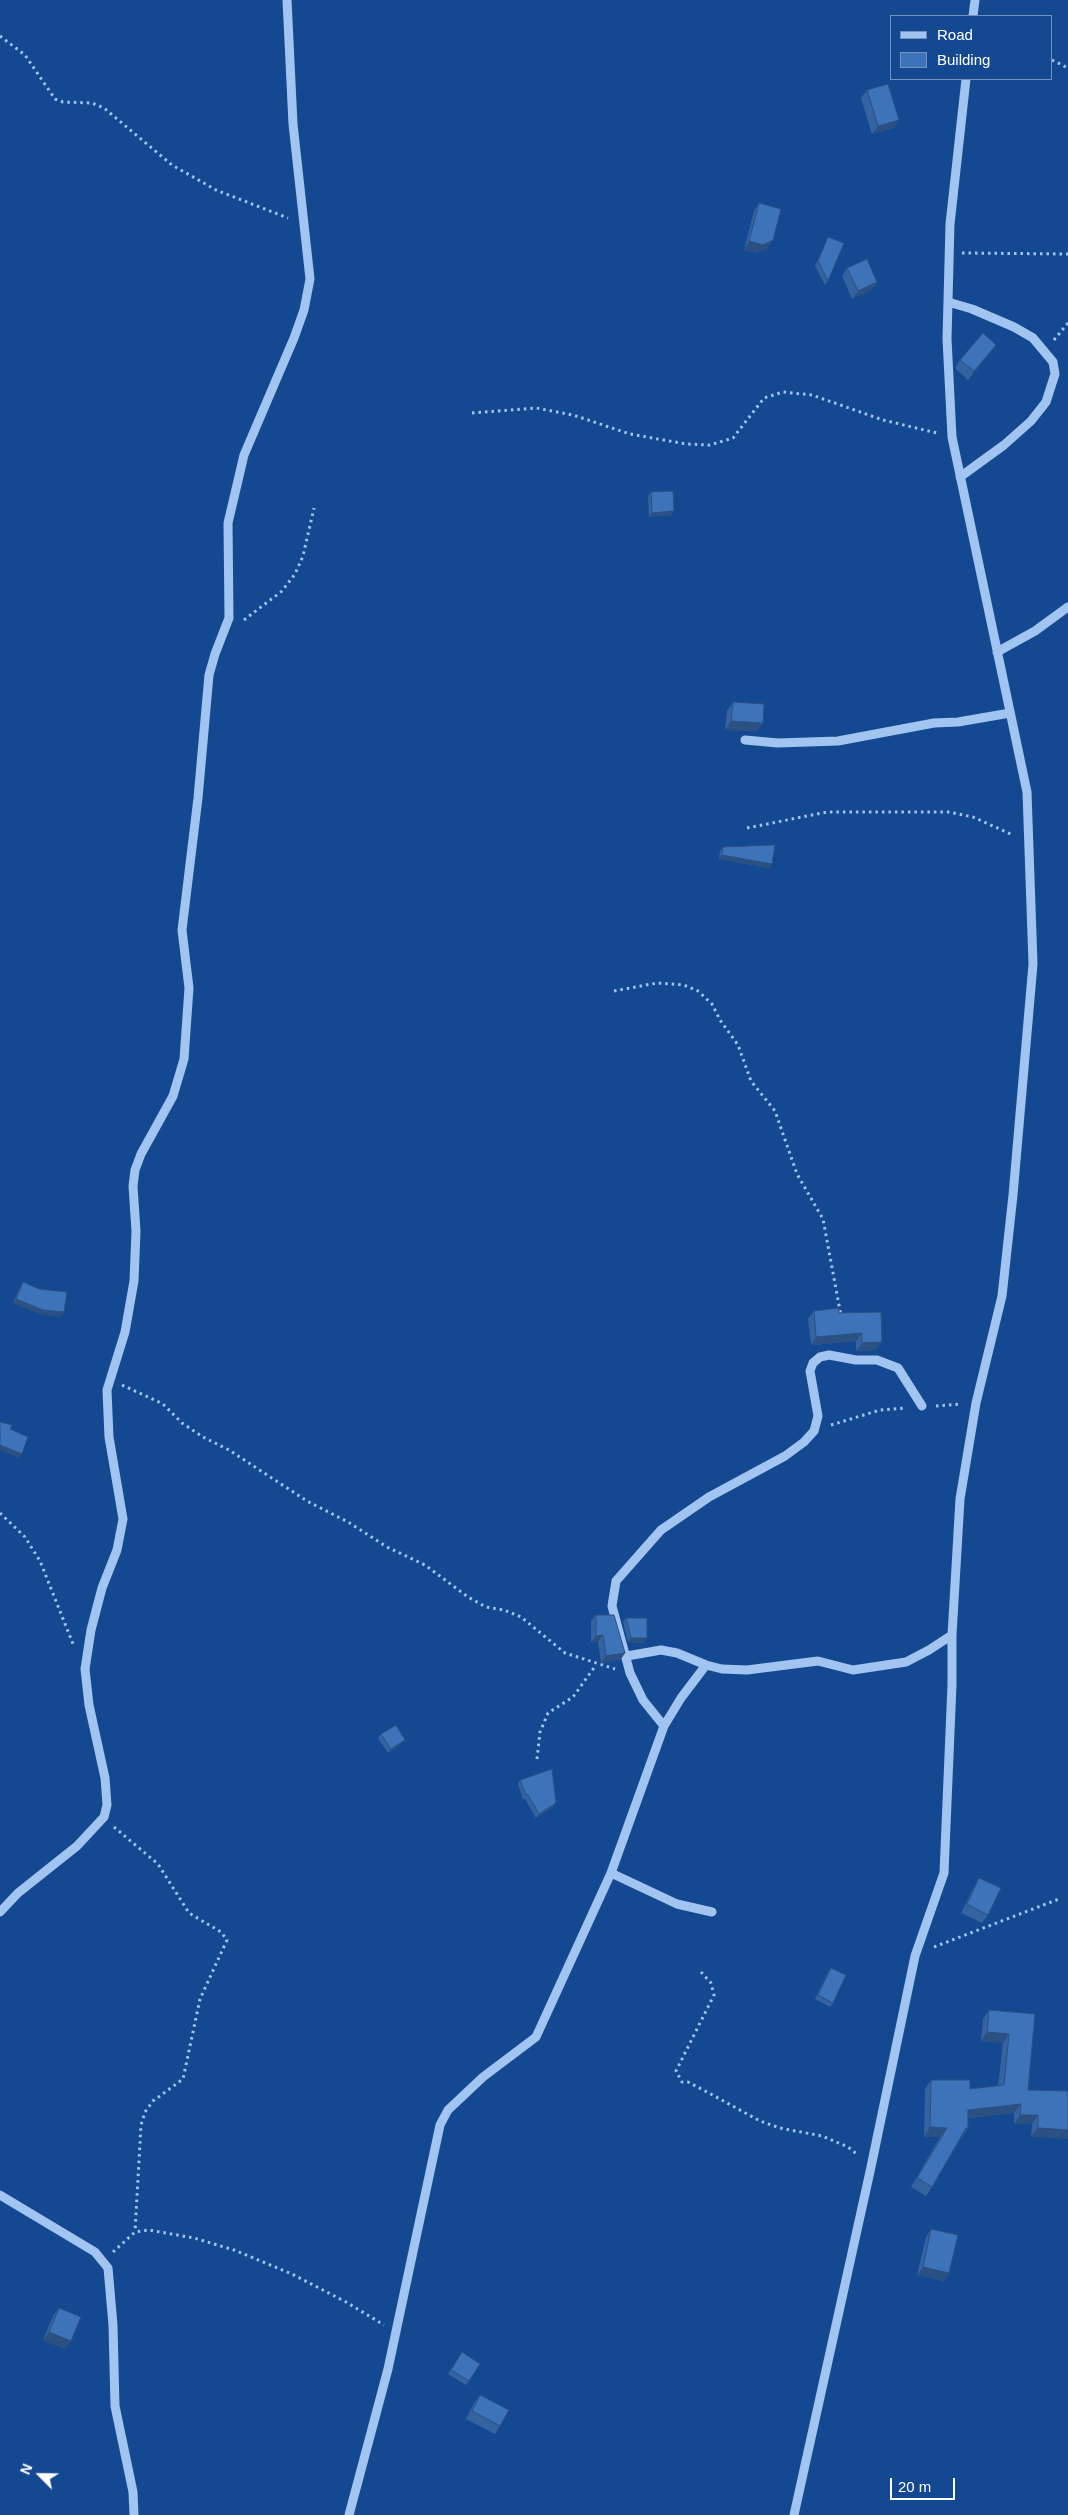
<!DOCTYPE html>
<html>
<head>
<meta charset="utf-8">
<style>
	body { margin:0 }
	#map { position:relative; width:1068px; height:2515px; overflow:hidden; background:#144991; font-family:Helvetica,sans-serif }
	canvas { display:block }
	.legend { position:absolute; left:890px; top:15px; width:162px; height:65px; box-sizing:border-box; background:#144991; border:1px solid #7292bd; margin:0; padding:6px 9px; list-style:none; font-size:15px; color:#fff }
	.legend li { display:flex; align-items:center; gap:10px; height:25px }
	.legend b { width:25px; border:1px solid #7292bd }
	.north { position:absolute; left:15px; top:2450px; width:50px; height:50px; -webkit-text-stroke:4px #144991; paint-order:stroke; rotate:293deg; font-size:14px; font-weight:700; line-height:20px; text-align:center; color:#fff }
	.north::after { content:''; display:block; margin:auto; width:18px; height:22px; background:#fff; clip-path:polygon(50% 0,100% 100%,50% 72%,0 100%) }
	.scale { position:absolute; left:890px; top:2478px; width:65px; height:22px; box-sizing:border-box; border:2px solid #fff; border-top:0; padding-left:6px; font-size:15px; line-height:18px; white-space:nowrap; color:#fff; -webkit-text-stroke:4px #144991; paint-order:stroke }
</style>
</head>
<body>
<div id="map">
<canvas width="1068" height="2515"></canvas>
<ul class="legend">
<li><b style="height:6px;background:#a1c4f1"></b>Road</li>
<li><b style="height:14px;background:#3d73b9"></b>Building</li>
</ul>
<div class="north">N</div>
<div class="scale">20 m</div>
</div>
<script>
const ctx = document.querySelector('canvas').getContext('2d');
ctx.lineJoin = 'round';
function poly(rows) {
  const path = new Path2D();
  for (const r of rows) {
    path.moveTo(r[0], r[1]);
    for (let i = 2; i < r.length; i += 2) path.lineTo(r[i], r[i + 1]);
  }
  return path;
}
function trace(path, color, width, dash) {
  ctx.strokeStyle = color;
  ctx.lineWidth = width;
  ctx.lineCap = dash ? 'butt' : 'round';
  ctx.setLineDash(dash || []);
  ctx.stroke(path);
}
function paint(path, color) {
  ctx.fillStyle = color;
  ctx.fill(path, 'evenodd');
}
trace(poly([
	[0,36,25,55,55,99,63,102,92,103,104,108,172,165,216,190,288,218],
	[1052,60,1068,68],
	[962,253,1068,254],
	[1054,340,1068,323],
	[472,413,536,408,573,415,630,434,686,444,710,445,733,438,764,398,783,392,812,395,883,420,937,433],
	[244,620,282,591,295,574,303,556,314,508],
	[747,828,827,812,948,812,973,817,1013,835],
	[614,991,657,983,684,985,698,991,712,1004,720,1020,738,1045,751,1081,775,1111,797,1174,823,1219,841,1316],
	[122,1385,163,1404,182,1423,203,1437,229,1450,307,1501,348,1522,387,1547,425,1565,468,1597,486,1607,504,1610,521,1617,565,1653,615,1669],
	[936,1406,960,1404],
	[831,1425,880,1410,905,1408],
	[0,1513,25,1537,40,1561,73,1644],
	[537,1759,540,1732,548,1713,573,1697,596,1665],
	[114,1827,158,1864,189,1913,221,1932,227,1940,200,1999,183,2079,153,2101,145,2112,141,2125,135,2232],
	[934,1947,1059,1899],
	[701,1972,711,1983,714,1995,676,2071,682,2082,688,2082,709,2093,760,2121,780,2128,822,2136,848,2147,858,2155],
	[113,2252,135,2232,149,2230,194,2238,234,2250,292,2274,346,2302,384,2325]
]), '#a1c4f1', 3, [2.5, 4]);
trace(poly([
	[973,16,975,0],
	[948,302,972,309,1014,327,1033,338,1053,362,1055,374,1046,402,1031,421,1004,445,960,477],
	[997,652,1035,631,1068,607],
	[745,740,778,743,838,741,934,723,958,722,1010,713],
	[627,1656,661,1650,677,1653,706,1665,722,1669,747,1670,818,1661,853,1670,906,1662,929,1650,952,1635],
	[664,1726,643,1700,630,1673,612,1606,616,1581,661,1530,709,1497,785,1456,804,1442,814,1431,818,1416,810,1371,813,1363,820,1357,829,1355,856,1360,877,1360,898,1368,922,1406],
	[611,1873,677,1904,712,1912],
	[0,1912,18,1893,77,1846,104,1817,107,1805,105,1778,89,1705,85,1669,91,1630,102,1588,117,1550,123,1519,109,1437,107,1390,125,1332,134,1281,136,1231,133,1186,135,1170,141,1154,173,1096,184,1059,189,988,182,930,198,798,209,675,215,654,229,618,228,523,244,455,294,338,304,310,310,279,293,124,287,0],
	[0,2195,95,2252,108,2268,113,2325,115,2406,133,2492,134,2515],
	[349,2515,388,2369,440,2125,448,2110,483,2077,536,2037,611,1873,664,1726,681,1698,706,1665],
	[794,2515,871,2167,915,1956,944,1873,952,1685,952,1635,960,1499,976,1403,1002,1296,1013,1195,1033,964,1027,792,952,437,947,339,950,224,966,79]
]), '#a1c4f1', 9);
paint(poly([
	[867,90,899,120,893,128,872,134,861,98],
	[759,203,773,240,767,248,757,253,744,250,754,211],
	[828,237,828,281,825,285,815,266,826,241],
	[847,268,877,282,871,290,852,299,842,276],
	[996,345,990,353,968,380,955,368,960,360],
	[651,492,672,515,649,517,648,496],
	[733,702,763,723,757,731,725,730,727,711],
	[723,847,772,864,769,868,719,859,720,851],
	[23,1282,61,1317,41,1314,13,1303,20,1287],
	[814,1311,839,1313,881,1312,876,1350,856,1351,856,1341,811,1345,808,1319],
	[596,1615,625,1653,620,1660,601,1663,598,1642,591,1642,591,1621],
	[626,1618,644,1643,628,1642,623,1622],
	[381,1734,402,1744,388,1753,378,1738],
	[520,1780,556,1803,553,1807,536,1818,525,1799,523,1799,518,1784],
	[979,1878,988,1915,982,1923,961,1913,974,1887],
	[831,1968,833,2003,830,2007,815,1999,828,1972],
	[989,2010,1035,2014,1028,2090,1068,2091,1031,2137,1032,2124,1014,2124,1014,2113,968,2118,968,2128,962,2138,961,2138,932,2187,926,2196,911,2187,940,2137,924,2137,925,2089,931,2080,970,2089,998,2086,1003,2043,981,2041,983,2019],
	[931,2229,949,2273,944,2281,917,2275,926,2237],
	[59,2308,65,2349,43,2340,53,2316],
	[462,2352,469,2381,466,2385,448,2374],
	[480,2395,500,2426,495,2434,466,2419,474,2403]
]), '#34639f');
paint(poly([
	[899,120,893,128,872,134,878,126],
	[773,240,767,248,757,253,744,250,749,241],
	[877,282,871,290,852,299,858,291],
	[996,345,990,353,968,380,974,371],
	[674,511,672,515,649,517,652,513],
	[731,721,763,723,757,731,725,730],
	[722,855,772,864,769,868,719,859],
	[16,1299,64,1312,61,1317,41,1314,13,1303],
	[862,1333,856,1341,811,1345,816,1337],
	[882,1342,876,1350,856,1351,862,1343],
	[0,1445,22,1454,19,1458,0,1450],
	[603,1635,598,1642,591,1642,596,1636],
	[631,1638,647,1638,644,1643,628,1642],
	[625,1653,620,1660,601,1663,606,1656],
	[405,1740,402,1744,388,1753,391,1749],
	[556,1803,553,1807,536,1818,539,1814],
	[987,2032,1009,2034,1003,2043,981,2041],
	[1021,2104,1014,2113,962,2119,968,2110],
	[1020,2115,1038,2115,1032,2124,1014,2124],
	[930,2127,947,2128,940,2137,924,2137],
	[966,2128,968,2128,962,2138,960,2137],
	[1038,2128,1068,2130,1068,2139,1031,2137],
	[923,2267,949,2273,944,2281,917,2275],
	[49,2332,71,2341,65,2349,43,2340]
]), '#2b5082');
const building = poly([
	[888,84,899,120,878,126,867,90,888,84],
	[759,203,781,209,773,240,763,245,749,241,759,203],
	[828,237,844,243,828,281,818,261,828,237],
	[867,259,877,282,858,291,847,268,867,259],
	[983,333,996,345,974,371,960,360,983,333],
	[673,491,674,511,652,513,651,492,673,491],
	[733,702,764,704,763,723,731,721,733,702],
	[775,845,772,864,722,855,723,847,775,845],
	[23,1282,39,1289,67,1292,64,1312,43,1310,16,1299,23,1282],
	[839,1308,839,1313,881,1312,882,1342,862,1343,862,1333,816,1337,814,1311,839,1308],
	[0,1422,12,1425,10,1429,28,1437,22,1454,0,1445,0,1422],
	[596,1615,614,1615,625,1653,606,1656,603,1635,596,1636,596,1615],
	[626,1618,647,1618,647,1638,631,1638,626,1618],
	[396,1725,405,1740,391,1749,381,1734,396,1725],
	[552,1769,556,1803,539,1814,528,1795,526,1795,520,1780,552,1769],
	[979,1878,1001,1888,988,1915,967,1904,979,1878],
	[831,1968,846,1975,833,2003,818,1995,831,1968],
	[989,2010,1035,2014,1028,2090,1068,2091,1068,2130,1038,2128,1038,2115,1020,2115,1021,2104,968,2110,968,2128,966,2128,932,2187,917,2178,947,2128,930,2127,931,2080,970,2080,970,2089,1004,2085,1009,2034,987,2032,989,2010],
	[931,2229,958,2235,949,2273,923,2267,931,2229],
	[59,2308,81,2317,71,2341,49,2332,59,2308],
	[462,2352,480,2364,469,2381,451,2370,462,2352],
	[480,2395,509,2410,500,2426,472,2411,480,2395]
]);
paint(building, '#3d73b9');
trace(building, '#2b5082', 1);
</script>
</body>
</html>
